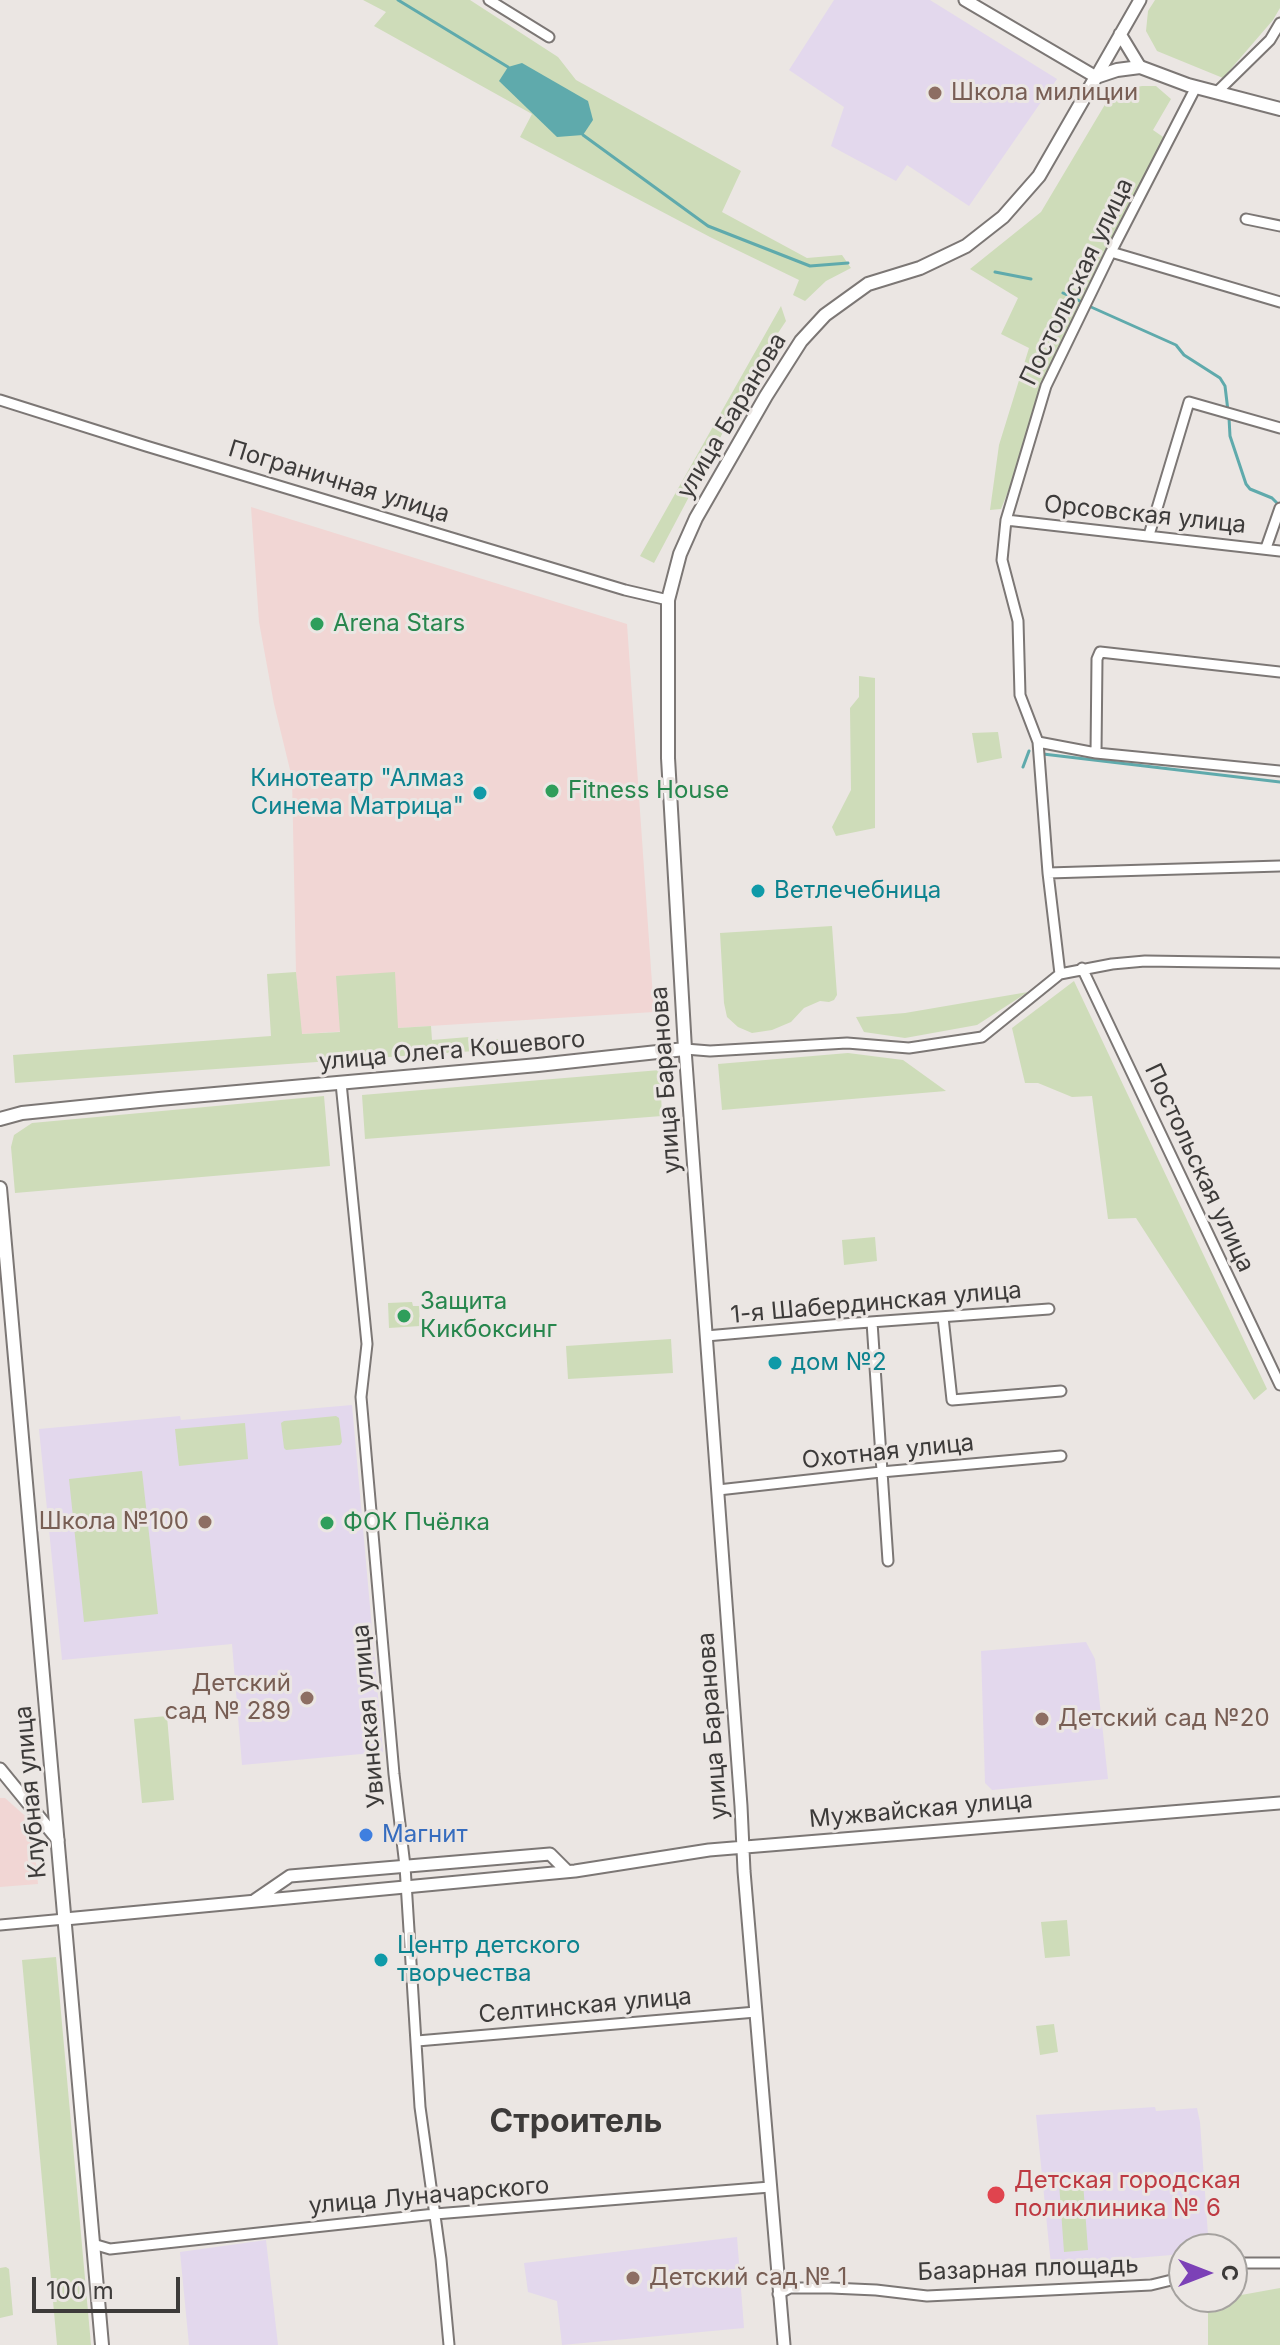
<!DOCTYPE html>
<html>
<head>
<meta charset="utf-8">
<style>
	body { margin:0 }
	#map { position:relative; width:1280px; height:2345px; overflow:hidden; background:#ebe6e3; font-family:Inter,sans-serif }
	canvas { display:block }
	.north { position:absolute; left:1168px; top:2233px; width:80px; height:80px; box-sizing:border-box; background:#ebe6e3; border:2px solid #a5a29f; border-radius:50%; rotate:90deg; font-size:22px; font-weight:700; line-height:32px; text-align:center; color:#3d3b3a }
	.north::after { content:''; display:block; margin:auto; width:28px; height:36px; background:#7c41b7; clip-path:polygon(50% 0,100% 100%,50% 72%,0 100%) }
	.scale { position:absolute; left:32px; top:2277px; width:148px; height:36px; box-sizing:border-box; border:4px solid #3d3b3a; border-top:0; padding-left:10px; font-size:24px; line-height:28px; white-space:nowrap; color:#3d3b3a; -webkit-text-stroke:6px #ebe6e3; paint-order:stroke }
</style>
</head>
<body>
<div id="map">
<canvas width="1280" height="2345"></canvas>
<div class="north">С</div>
<div class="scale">100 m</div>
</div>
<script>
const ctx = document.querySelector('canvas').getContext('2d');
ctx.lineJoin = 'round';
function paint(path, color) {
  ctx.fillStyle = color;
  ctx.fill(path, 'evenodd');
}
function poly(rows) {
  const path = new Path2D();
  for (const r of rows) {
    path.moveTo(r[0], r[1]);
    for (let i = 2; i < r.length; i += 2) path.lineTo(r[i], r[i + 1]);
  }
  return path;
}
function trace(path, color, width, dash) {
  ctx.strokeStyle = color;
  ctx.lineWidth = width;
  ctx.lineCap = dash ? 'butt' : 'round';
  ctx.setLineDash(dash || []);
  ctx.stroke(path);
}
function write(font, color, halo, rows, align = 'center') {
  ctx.font = font + ' Inter,sans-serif';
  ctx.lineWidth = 6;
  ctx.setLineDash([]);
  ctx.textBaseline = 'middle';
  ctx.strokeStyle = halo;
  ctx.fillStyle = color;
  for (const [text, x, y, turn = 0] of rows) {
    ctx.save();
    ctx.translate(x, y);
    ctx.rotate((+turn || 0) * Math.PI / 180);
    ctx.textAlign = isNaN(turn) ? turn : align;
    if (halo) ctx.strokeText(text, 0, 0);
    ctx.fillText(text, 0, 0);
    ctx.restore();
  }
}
paint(poly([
	[251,507,627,624,654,1012,301,1034,296,972,292,778,274,704,259,622],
	[0,1798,5,1798,32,1822,38,1884,0,1887]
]), '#f1d6d4');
paint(poly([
	[834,0,930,0,1057,79,969,206,907,165,896,181,831,146,844,107,789,70],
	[352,1405,383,1752,242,1765,232,1644,62,1660,39,1429,180,1416,181,1420],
	[1086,1642,1095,1659,1108,1779,992,1790,985,1783,981,1651],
	[1155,2107,1156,2111,1197,2108,1200,2122,1209,2249,1184,2249,1184,2254,1051,2265,1036,2115],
	[737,2237,744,2328,562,2345,557,2301,528,2292,524,2263],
	[266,2240,278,2345,189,2345,180,2252]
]), '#e3d8ed');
paint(poly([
	[363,0,470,0,558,57,576,80,741,171,722,212,807,258,842,255,851,268,826,281,805,301,793,295,799,280,710,237,520,137,532,114,374,26,386,12],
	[1155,0,1280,0,1280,8,1273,20,1223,78,1157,51,1146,31,1148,11],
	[1142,86,1156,86,1171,99,1153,130,1166,139,1073,329,1001,509,990,510,999,445,1029,348,1001,334,1018,298,970,269,1041,212,1113,91],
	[781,306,786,321,766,351,654,563,640,556],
	[859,676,875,678,875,828,836,836,832,827,851,790,850,708,859,697],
	[998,732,1002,758,977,763,972,733],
	[832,926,837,995,834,1000,829,1002,820,1001,804,1008,791,1022,772,1030,752,1033,738,1027,727,1017,724,1003,720,933],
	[296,972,302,1034,340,1032,336,976,395,972,398,1028,431,1026,432,1040,469,1037,472,1041,516,1038,518,1048,15,1083,13,1055,271,1036,267,974],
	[1074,981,1267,1389,1254,1400,1136,1218,1108,1219,1092,1096,1072,1097,1038,1083,1025,1083,1012,1028],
	[1028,992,977,1025,905,1038,864,1032,856,1017,905,1013],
	[848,1053,903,1060,946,1091,722,1110,718,1064],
	[660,1070,662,1116,365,1139,362,1095],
	[324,1096,330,1166,15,1193,11,1147,14,1135,32,1123],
	[875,1237,877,1261,844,1265,842,1240],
	[412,1302,413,1306,419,1306,420,1326,389,1328,388,1303],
	[671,1339,673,1373,568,1379,566,1346],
	[336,1416,339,1418,342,1442,340,1445,286,1450,284,1448,281,1423,284,1421],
	[245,1423,248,1459,179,1466,175,1429],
	[142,1471,158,1614,84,1622,69,1479],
	[167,1716,174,1800,142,1803,134,1719],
	[1067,1920,1070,1956,1045,1958,1041,1922],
	[56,1957,91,2345,57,2345,22,1960],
	[1054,2024,1058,2052,1040,2055,1036,2026],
	[1083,2182,1088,2250,1064,2252,1059,2183],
	[6,2267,9,2269,13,2315,0,2318,0,2268],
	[1280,2288,1280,2345,1208,2345,1208,2301]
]), '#cedcb9');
paint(poly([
	[522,63,588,101,593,120,583,135,557,137,499,81,508,67]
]), '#5faaac');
trace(poly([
	[398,0,508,67],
	[583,135,708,226,810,266,848,263],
	[995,272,1031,279],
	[1063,293,1082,302],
	[1091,307,1176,345,1184,355,1220,378,1225,386,1228,411],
	[1229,418,1230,436,1246,484,1250,489,1272,498,1279,505],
	[1043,754,1280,782],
	[1023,767,1029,751]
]), '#5faaac', 3);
const minor = poly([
	[489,0,549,37],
	[1217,92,1270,40,1280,23],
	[1246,219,1280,226],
	[1111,252,1280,302],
	[0,400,146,446,625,590,668,600],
	[1006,520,1280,551],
	[1149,535,1189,402,1280,428],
	[1266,548,1280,508],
	[1038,742,1096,753,1280,771],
	[1096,753,1097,659,1100,652,1280,672],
	[1048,873,1280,866],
	[1082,968,1280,1385],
	[1060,974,1048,873,1038,742,1020,695,1018,621,1002,560,1006,520,1046,386,1111,252,1196,87],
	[685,1049,710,1051,847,1043,909,1048,982,1037,1060,974,1112,964,1145,961,1280,963],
	[341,1083,367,1344,361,1397,394,1774,405,1866,420,2107,441,2259,449,2345],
	[943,1317,952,1400,1061,1391],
	[872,1322,888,1561],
	[706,1336,843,1324,1049,1309],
	[718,1490,881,1472,1061,1456],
	[0,1925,65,1919],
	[417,2041,756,2012],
	[93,2244,110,2249,435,2214,770,2187],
	[1232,2263,1280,2263],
	[778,2294,790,2288,831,2288,876,2290,927,2296,1151,2285,1184,2277]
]);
const tertiary = poly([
	[965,0,1096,77,1140,0],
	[1120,34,1140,67],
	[685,1049,741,1806,744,1871,784,2345],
	[0,1769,58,1840],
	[255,1900,290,1876,550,1854,567,1871],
	[65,1919,575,1871,709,1850,1280,1803]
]);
const secondary = poly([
	[0,1119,22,1113,159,1099,538,1065,685,1049,668,758,668,600,680,554,696,518,766,396,801,341,825,315,868,284,920,268,966,246,1003,217,1039,176,1096,77,1117,70,1140,67,1188,85,1280,109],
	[0,1188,102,2345]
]);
trace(minor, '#7c7775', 13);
trace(tertiary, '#7c7775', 15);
trace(secondary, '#7c7775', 16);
trace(minor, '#fff', 9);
trace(tertiary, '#fff', 11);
trace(secondary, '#fff', 12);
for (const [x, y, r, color] of [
	[935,93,8,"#8d6e63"],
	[317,624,8,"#2e9e5b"],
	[552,791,8,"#2e9e5b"],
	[480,793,8,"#0f9aa8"],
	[758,891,8,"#0f9aa8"],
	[404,1316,8,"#2e9e5b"],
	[775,1363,8,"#0f9aa8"],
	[205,1522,8,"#8d6e63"],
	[327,1523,8,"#2e9e5b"],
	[307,1698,8,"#8d6e63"],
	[1042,1719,8,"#8d6e63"],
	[366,1835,8,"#3f7fe0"],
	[381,1960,8,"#0f9aa8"],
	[996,2195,10,"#e0444e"],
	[633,2278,8,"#8d6e63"]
]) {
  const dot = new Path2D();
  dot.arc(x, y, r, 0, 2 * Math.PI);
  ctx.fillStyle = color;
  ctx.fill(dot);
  trace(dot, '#ebe6e3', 3);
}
write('24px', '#785e54', '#ebe6e3', [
	["Школа милиции",951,93],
	["Школа №100",189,1522,"right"],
	["Детский",291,1684,"right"],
	["сад № 289",291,1712,"right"],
	["Детский сад №20",1058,1719],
	["Детский сад № 1",649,2278]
], 'left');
write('24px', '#3d3b3a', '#ebe6e3', [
	["Постольская улица",1077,282,-64],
	["улица Баранова",732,416,-59],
	["Пограничная улица",339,482,17],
	["Орсовская улица",1145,515,6],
	["улица Олега Кошевого",452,1051,-5],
	["улица Баранова",666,1080,-94],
	["Постольская улица",1199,1168,65],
	["1-я Шабердинская улица",876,1303,-5],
	["Охотная улица",888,1452,-6],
	["Увинская улица",369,1716,-95],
	["улица Баранова",713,1726,-94],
	["Клубная улица",31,1792,-95],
	["Мужвайская улица",921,1810,-5],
	["Селтинская улица",585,2006,-5],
	["улица Луначарского",429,2196,-5],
	["Базарная площадь",1028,2269,-2]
]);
write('24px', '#27864d', '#ebe6e3', [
	["Arena Stars",333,624],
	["Fitness House",568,791],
	["Защита",420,1302],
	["Кикбоксинг",420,1330],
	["ФОК Пчёлка",343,1523]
], 'left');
write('24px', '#0d838f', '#ebe6e3', [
	["Кинотеатр \"Алмаз",464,779,"right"],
	["Синема Матрица\"",464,807,"right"],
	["Ветлечебница",774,891],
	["дом №2",791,1363],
	["Центр детского",397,1946],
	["творчества",397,1974]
], 'left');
write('24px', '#366cbe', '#ebe6e3', [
	["Магнит",382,1835]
], 'left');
write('24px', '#be3a42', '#ebe6e3', [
	["Детская городская",1014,2181],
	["поликлиника № 6",1014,2209]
], 'left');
write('bold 32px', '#3d3b3a', '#ebe6e3', [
	["Строитель",576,2122]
]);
</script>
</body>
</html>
